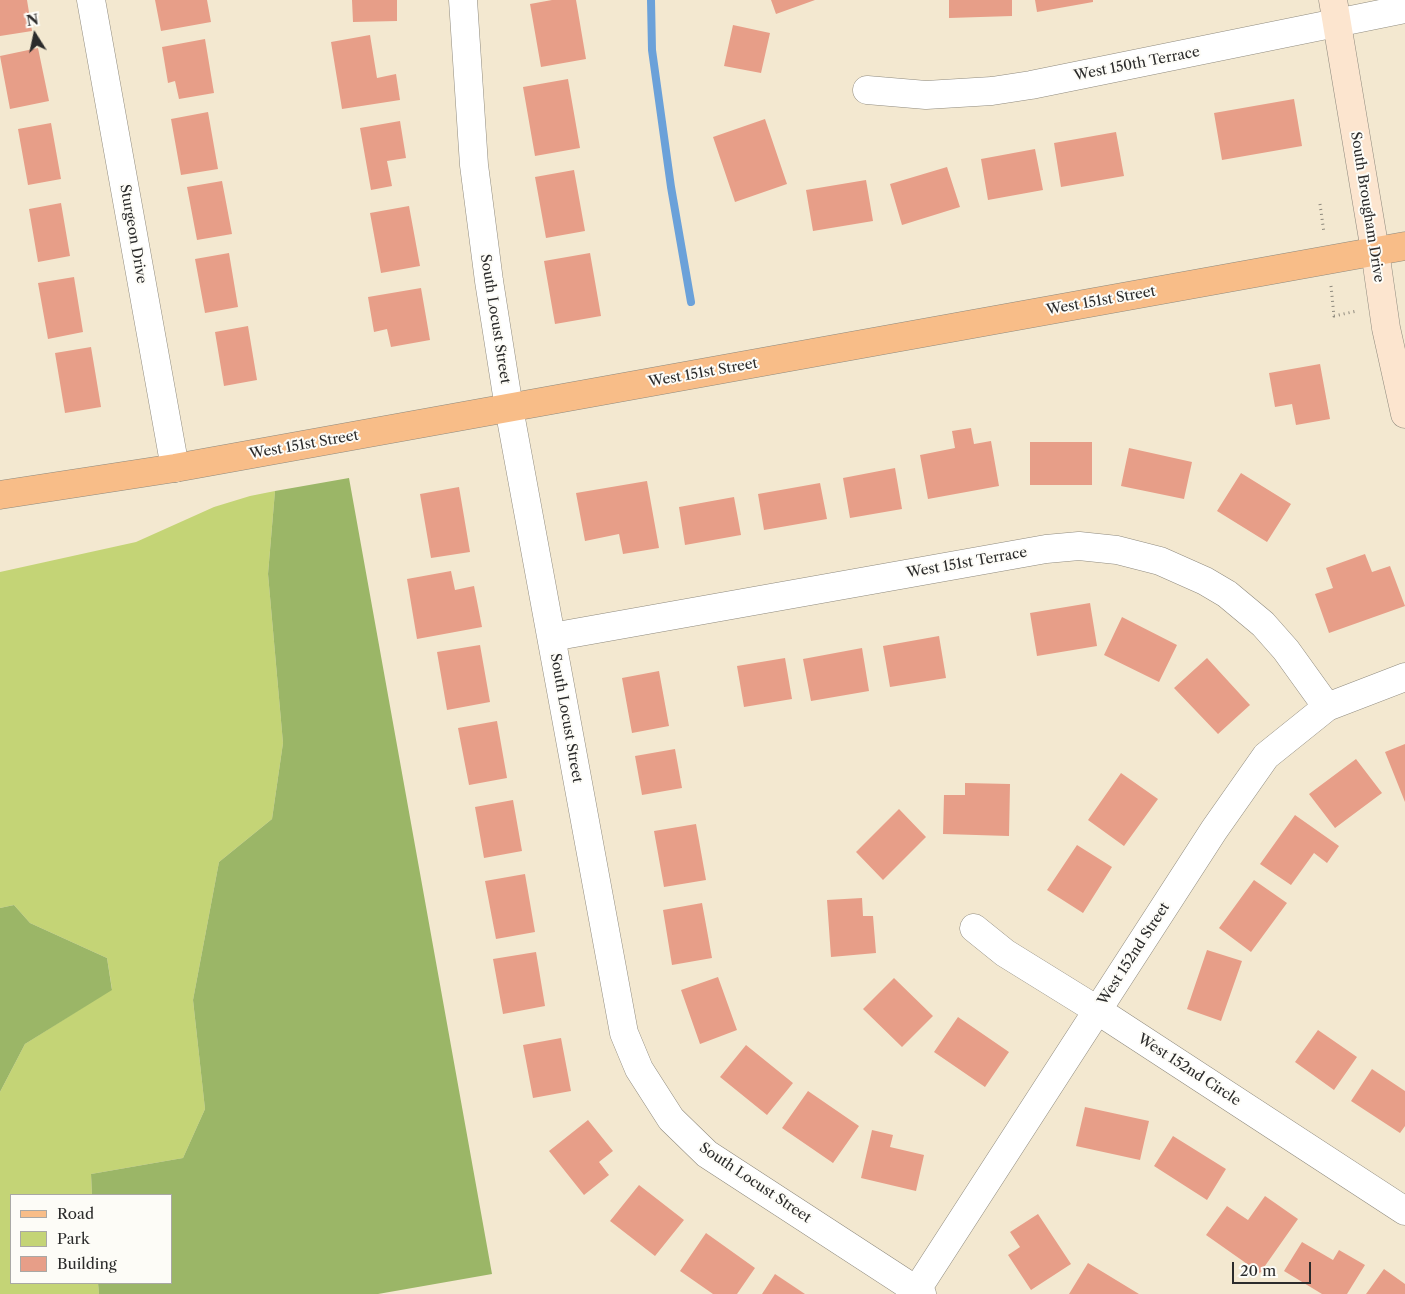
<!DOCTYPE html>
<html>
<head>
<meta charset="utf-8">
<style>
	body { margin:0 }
	#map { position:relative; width:1405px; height:1294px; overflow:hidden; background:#f3e8d0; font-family:"Libre Caslon Text",serif }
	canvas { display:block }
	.legend { position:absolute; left:10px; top:1194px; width:162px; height:90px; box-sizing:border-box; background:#fdfcf7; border:1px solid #a9a8a5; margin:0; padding:6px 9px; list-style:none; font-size:15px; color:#2b2b2b }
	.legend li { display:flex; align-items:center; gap:10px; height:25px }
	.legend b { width:25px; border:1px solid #a9a8a5 }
	.north { position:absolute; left:10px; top:10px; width:50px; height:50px; -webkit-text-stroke:4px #fdfcf7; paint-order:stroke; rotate:350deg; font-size:14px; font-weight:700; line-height:20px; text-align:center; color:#2b2b2b }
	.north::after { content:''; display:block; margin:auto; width:18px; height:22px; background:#2b2b2b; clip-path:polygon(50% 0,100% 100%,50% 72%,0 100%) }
	.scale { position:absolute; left:1232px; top:1262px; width:79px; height:22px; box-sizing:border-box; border:2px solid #2b2b2b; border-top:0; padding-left:6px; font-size:15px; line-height:18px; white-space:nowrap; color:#2b2b2b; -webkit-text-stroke:4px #fdfcf7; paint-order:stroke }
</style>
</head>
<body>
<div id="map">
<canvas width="1405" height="1294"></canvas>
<ul class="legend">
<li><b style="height:6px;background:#f8bd88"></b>Road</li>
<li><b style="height:14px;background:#c4d476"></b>Park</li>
<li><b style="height:14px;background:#e79e88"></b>Building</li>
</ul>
<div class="north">N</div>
<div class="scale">20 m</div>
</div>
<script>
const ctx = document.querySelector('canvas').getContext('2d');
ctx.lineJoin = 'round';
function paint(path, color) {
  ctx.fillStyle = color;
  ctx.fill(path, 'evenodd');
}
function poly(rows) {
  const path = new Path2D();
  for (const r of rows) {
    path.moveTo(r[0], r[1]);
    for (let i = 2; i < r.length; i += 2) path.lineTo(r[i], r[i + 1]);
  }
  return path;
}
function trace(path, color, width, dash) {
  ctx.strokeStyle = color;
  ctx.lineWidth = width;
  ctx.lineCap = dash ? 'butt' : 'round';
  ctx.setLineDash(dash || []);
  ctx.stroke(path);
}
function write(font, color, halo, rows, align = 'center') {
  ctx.font = font + ' "Libre Caslon Text",serif';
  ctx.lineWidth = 4;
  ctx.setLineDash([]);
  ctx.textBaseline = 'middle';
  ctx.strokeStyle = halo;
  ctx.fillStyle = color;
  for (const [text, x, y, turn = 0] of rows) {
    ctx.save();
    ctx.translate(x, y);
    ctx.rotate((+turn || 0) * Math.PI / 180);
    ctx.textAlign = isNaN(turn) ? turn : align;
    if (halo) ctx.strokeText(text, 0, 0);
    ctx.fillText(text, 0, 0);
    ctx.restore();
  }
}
paint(poly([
	[275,491,268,574,283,743,272,819,219,862,193,1000,205,1109,183,1158,91,1174,92,1195,11,1195,11,1283,98,1283,99,1294,0,1294,0,1092,25,1044,112,989,107,958,30,923,14,905,0,908,0,572,136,542,214,507,250,496]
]), '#c4d476');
paint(poly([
	[349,478,492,1274,378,1294,99,1294,98,1283,171,1283,171,1195,92,1195,91,1174,183,1158,205,1109,193,1000,219,862,272,819,283,743,268,574,275,491],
	[14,905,30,923,107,958,112,990,25,1044,0,1092,0,908]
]), '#9bb667');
trace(poly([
	[651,0,652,50,671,187,691,302]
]), '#6ba1d9', 8);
paint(poly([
	[0,0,27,0,32,31,0,36],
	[155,0,207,0,211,22,161,31],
	[352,0,397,0,397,21,353,22],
	[552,0,576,0,586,59,541,67,530,4],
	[771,0,815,0,776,14],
	[949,0,1012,0,1012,16,949,18],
	[1035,0,1093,0,1093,2,1037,12],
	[733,25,770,33,761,73,724,66],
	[370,35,377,78,396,74,400,100,342,109,331,42],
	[205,39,214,93,179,99,175,81,168,83,162,47],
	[38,48,49,101,10,109,0,56],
	[568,79,580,148,535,156,523,87],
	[1294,99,1302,146,1222,160,1214,113],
	[208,112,218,169,181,175,171,119],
	[765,119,787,184,735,202,713,137],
	[400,121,406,158,387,161,392,186,371,190,360,128],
	[51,123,61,179,28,185,18,129],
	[1116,132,1124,176,1061,187,1054,143],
	[1035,149,1043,190,988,200,981,159],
	[947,167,960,207,902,225,890,184],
	[574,170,585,231,546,238,535,177],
	[866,180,873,221,813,231,806,190],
	[222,181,232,234,197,240,187,187],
	[61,203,70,256,38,262,29,209],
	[409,206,420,266,381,273,370,213],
	[229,253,238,307,205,313,195,259],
	[590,253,601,316,555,324,544,261],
	[74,277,83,332,48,339,38,283],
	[421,288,430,340,391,347,387,329,374,332,368,297],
	[248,326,257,380,224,386,215,332],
	[91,347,101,407,65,413,55,353],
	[1320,364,1330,419,1296,425,1292,404,1275,407,1269,373],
	[971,428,974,444,991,441,999,486,928,499,920,455,955,448,952,431],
	[1030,442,1092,442,1092,485,1030,485],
	[1129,448,1192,462,1184,499,1121,486],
	[895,468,902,509,850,518,843,478],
	[1241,473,1291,504,1267,542,1217,511],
	[647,481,659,548,623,554,619,534,585,541,576,493],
	[820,483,827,519,764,530,758,494],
	[459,487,470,552,431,558,420,494],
	[734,497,741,535,685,545,679,507],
	[1365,554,1372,572,1390,566,1405,606,1329,633,1315,594,1333,588,1326,568],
	[451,571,455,590,474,586,482,627,417,639,407,579],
	[1090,603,1097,646,1037,656,1030,613],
	[1122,617,1177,645,1159,682,1104,655],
	[939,636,946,678,890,687,883,646],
	[480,645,490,702,447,710,437,652],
	[862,648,869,691,811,701,803,659],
	[785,658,792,699,744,707,737,666],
	[1207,658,1250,705,1218,734,1174,688],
	[659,671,669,726,632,733,622,678],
	[497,721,507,778,469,785,458,728],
	[1405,744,1405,802,1385,752],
	[675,749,682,788,642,795,635,756],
	[1356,759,1382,793,1335,828,1309,794],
	[1121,773,1158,799,1124,846,1088,820],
	[965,783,1010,784,1009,836,943,834,944,795,965,795],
	[513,800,522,851,484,858,475,807],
	[899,809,926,837,883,880,856,852],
	[1295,815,1339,846,1327,863,1314,853,1291,885,1260,864],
	[696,824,706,880,664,887,654,831],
	[1077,845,1112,867,1083,913,1047,890],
	[525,874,535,932,496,939,485,881],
	[1254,880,1287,903,1251,952,1219,928],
	[862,898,863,916,873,916,876,953,831,957,827,900],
	[702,903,712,958,672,965,663,910],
	[1207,950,1242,961,1221,1021,1187,1009],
	[536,952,545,1006,503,1014,493,959],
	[718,977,737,1030,700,1044,681,990],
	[894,978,933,1016,902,1047,863,1009],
	[958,1017,1009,1052,985,1087,934,1052],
	[1318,1030,1357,1057,1334,1090,1295,1062],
	[561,1038,571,1091,533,1098,523,1045],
	[746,1045,793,1083,767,1115,720,1077],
	[1372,1069,1405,1091,1405,1126,1400,1133,1351,1101],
	[808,1091,859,1126,833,1163,782,1128],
	[1085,1107,1149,1121,1140,1160,1076,1146],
	[588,1120,613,1151,599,1162,609,1175,584,1195,549,1151],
	[872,1130,893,1135,890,1147,924,1155,916,1191,861,1178],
	[1173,1136,1226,1169,1207,1200,1154,1166],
	[639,1185,684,1220,655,1256,610,1221],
	[1265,1196,1298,1219,1260,1273,1206,1235,1227,1206,1248,1220],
	[1038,1214,1071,1264,1031,1290,1008,1255,1020,1247,1010,1232],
	[706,1233,755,1268,737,1294,713,1294,680,1271],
	[1302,1242,1333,1260,1339,1250,1365,1265,1347,1294,1322,1294,1284,1271],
	[1088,1263,1139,1294,1069,1294],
	[1384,1269,1405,1284,1405,1294,1366,1294],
	[775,1274,805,1294,762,1294]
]), '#e79e88');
const street = poly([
	[91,0,175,468],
	[463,0,474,165,489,281,509,408,624,1033,639,1069,671,1119,707,1154,922,1294],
	[867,90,926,95,992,91,1031,85,1405,9],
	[552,637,1046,549,1079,546,1117,550,1160,561,1205,581,1227,594,1263,624,1286,650,1327,707],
	[974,928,1005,953,1097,1010,1405,1211],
	[914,1294,1214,830,1266,756,1327,707,1405,677]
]);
const secondary = poly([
	[1333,0,1375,251,1386,328,1405,414]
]);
const primary = poly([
	[0,495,175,468,1405,246]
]);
trace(street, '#8f8a7e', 29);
trace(secondary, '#8f8a7e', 29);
trace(primary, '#8f8a7e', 29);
trace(poly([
	[1320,204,1324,233],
	[1331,286,1334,316,1357,311]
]), '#8f8a7e', 3, [1, 4]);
trace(street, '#fff', 28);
trace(secondary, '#fce5cf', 28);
trace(primary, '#f8bd88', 28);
write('14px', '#2b2b2b', '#fdfcf7', [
	["West 150th Terrace",1137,64,-11],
	["South Brougham Drive",1367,207,81],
	["Sturgeon Drive",133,234,80],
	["West 151st Street",1101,301,-10],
	["South Locust Street",495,319,81],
	["West 151st Street",703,373,-10],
	["West 151st Street",304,445,-10],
	["West 151st Terrace",967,563,-10],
	["South Locust Street",566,718,80],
	["West 152nd Street",1134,954,-57],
	["West 152nd Circle",1189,1070,33],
	["South Locust Street",755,1183,34]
]);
</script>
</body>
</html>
